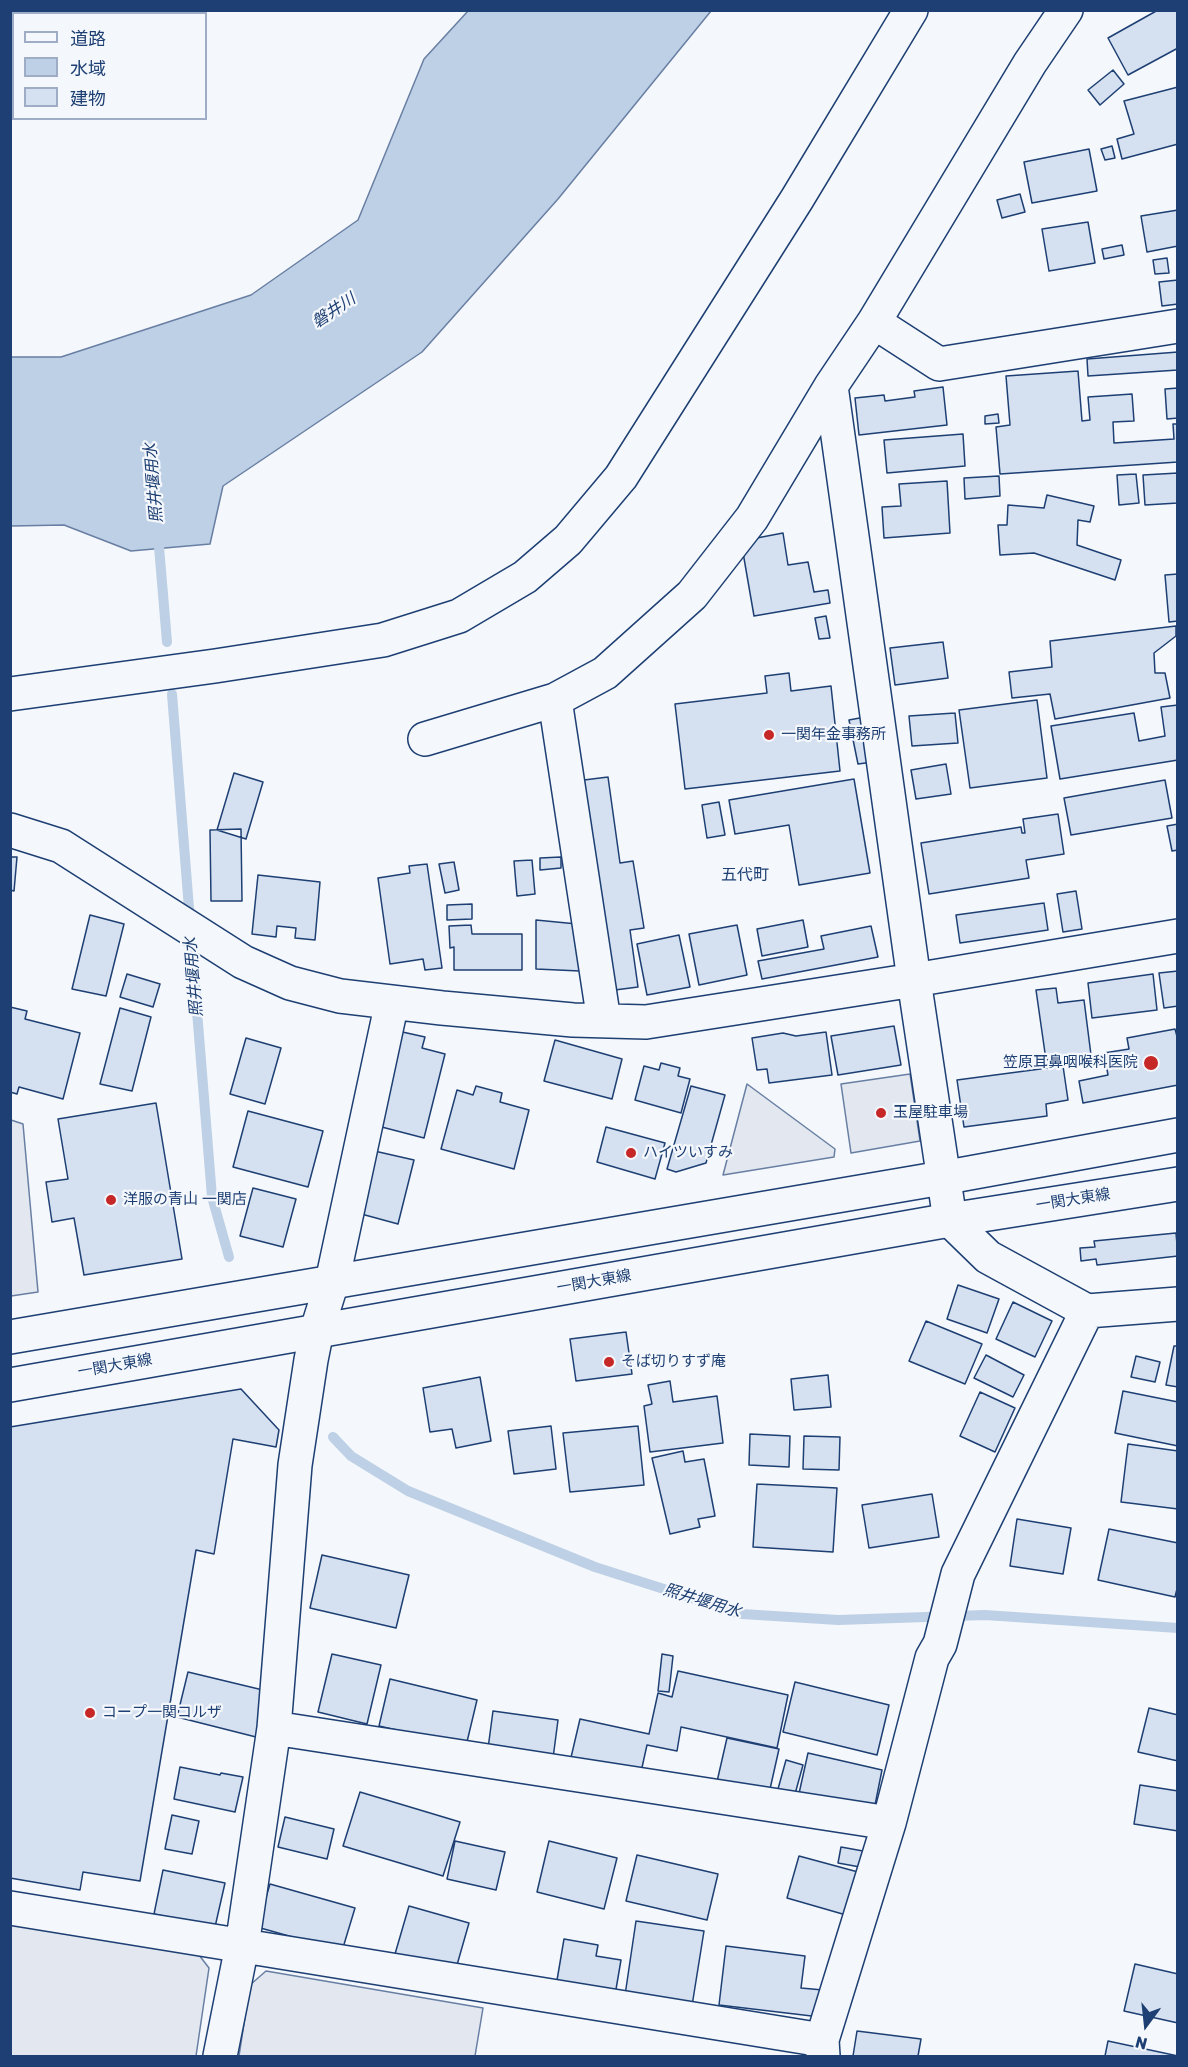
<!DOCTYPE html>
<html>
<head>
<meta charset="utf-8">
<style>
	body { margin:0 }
	#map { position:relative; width:1188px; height:2067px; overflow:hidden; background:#f4f7fb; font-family:Rubik,"Noto Sans JP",sans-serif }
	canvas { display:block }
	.frame { position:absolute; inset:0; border:12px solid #1d3f73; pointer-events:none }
	.legend { position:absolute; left:12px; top:12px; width:195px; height:108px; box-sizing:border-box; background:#f4f7fb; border:2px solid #9eadc5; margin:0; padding:8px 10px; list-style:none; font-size:18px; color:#1d3f73 }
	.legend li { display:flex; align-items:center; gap:12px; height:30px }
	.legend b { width:30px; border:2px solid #9eadc5 }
	.north { position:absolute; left:1116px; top:1995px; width:60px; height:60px; -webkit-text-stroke:4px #f4f7fb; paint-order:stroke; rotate:195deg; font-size:16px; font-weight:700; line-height:24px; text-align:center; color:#1d3f73 }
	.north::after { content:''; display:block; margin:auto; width:21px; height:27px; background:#1d3f73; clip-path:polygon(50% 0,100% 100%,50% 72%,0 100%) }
</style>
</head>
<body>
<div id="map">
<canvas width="1188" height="2067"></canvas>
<div class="frame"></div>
<ul class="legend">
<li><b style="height:8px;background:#f4f7fb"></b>道路</li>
<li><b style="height:16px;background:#bed0e5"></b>水域</li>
<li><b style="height:16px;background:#d5e0f0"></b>建物</li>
</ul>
<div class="north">N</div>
</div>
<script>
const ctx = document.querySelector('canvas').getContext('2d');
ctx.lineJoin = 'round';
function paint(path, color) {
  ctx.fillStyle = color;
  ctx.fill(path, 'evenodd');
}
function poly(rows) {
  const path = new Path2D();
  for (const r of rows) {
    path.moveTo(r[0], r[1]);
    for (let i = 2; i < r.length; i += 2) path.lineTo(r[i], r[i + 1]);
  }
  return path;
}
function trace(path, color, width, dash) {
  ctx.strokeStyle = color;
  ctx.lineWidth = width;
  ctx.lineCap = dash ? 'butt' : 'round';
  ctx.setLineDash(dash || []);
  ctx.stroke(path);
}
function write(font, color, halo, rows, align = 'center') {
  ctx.font = font + ' Rubik,"Noto Sans JP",sans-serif';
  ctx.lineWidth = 4.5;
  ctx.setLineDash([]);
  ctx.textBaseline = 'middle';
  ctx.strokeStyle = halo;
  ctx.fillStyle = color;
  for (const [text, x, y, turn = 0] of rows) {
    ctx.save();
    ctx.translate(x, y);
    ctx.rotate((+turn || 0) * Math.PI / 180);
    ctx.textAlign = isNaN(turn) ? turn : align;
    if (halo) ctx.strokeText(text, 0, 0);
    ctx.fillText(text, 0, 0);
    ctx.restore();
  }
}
const parking = poly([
	[910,1074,920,1141,851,1153,841,1084,910,1074],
	[747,1084,835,1149,834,1157,723,1175,747,1084],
	[11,1120,23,1124,38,1292,11,1296,11,1120],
	[10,1924,199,1955,209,1968,196,2056,11,2056,10,1924],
	[266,1971,483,2008,475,2056,239,2056,250,1985,266,1971]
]);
paint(parking, '#e3e8f0');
trace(parking, '#687fa3', 1.5);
const water = poly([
	[468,11,711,11,558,199,422,352,223,486,210,544,131,551,64,525,11,526,11,357,61,357,251,295,358,220,424,59,468,11]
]);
paint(water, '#bed0e5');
trace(water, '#687fa3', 1.5);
trace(poly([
	[158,535,167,642],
	[172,694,190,921],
	[191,937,212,1197,229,1257],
	[333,1437,351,1456,408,1491,595,1567,742,1614,838,1620,985,1615,1178,1628]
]), '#bed0e5', 10);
const building = poly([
	[1158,10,1178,10,1178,48,1128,75,1108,38,1158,10],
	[1113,70,1124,84,1100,105,1088,90,1113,70],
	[1178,87,1178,144,1122,159,1117,139,1134,134,1124,101,1178,87],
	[1112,146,1115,158,1105,160,1101,149,1112,146],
	[1089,149,1097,191,1032,203,1024,162,1089,149],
	[1020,194,1025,212,1002,218,997,200,1020,194],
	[1178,210,1178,246,1147,252,1141,216,1178,210],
	[1088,222,1095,263,1049,271,1042,229,1088,222],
	[1122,245,1124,255,1104,259,1102,249,1122,245],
	[1167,258,1169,273,1155,274,1153,260,1167,258],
	[1178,280,1178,304,1162,306,1159,282,1178,280],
	[1178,352,1178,370,1088,376,1087,359,1178,352],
	[1078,371,1082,421,1090,420,1088,397,1132,394,1134,421,1113,422,1114,443,1174,439,1173,424,1178,424,1178,462,1000,474,996,427,1010,425,1006,376,1078,371],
	[943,387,947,425,859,435,855,398,884,395,885,401,915,397,914,391,943,387],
	[1178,388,1178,418,1167,419,1165,389,1178,388],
	[998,414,999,423,985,424,985,416,998,414],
	[963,434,965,466,887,473,884,440,963,434],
	[1178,473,1178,503,1145,505,1143,475,1178,473],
	[1136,474,1139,503,1119,505,1117,475,1136,474],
	[999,476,1000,496,965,499,964,478,999,476],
	[947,481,950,533,884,538,882,507,901,506,899,484,947,481],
	[1047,495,1094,506,1090,522,1078,520,1077,545,1121,560,1115,580,1034,553,1000,555,998,525,1007,525,1008,505,1044,508,1047,495],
	[783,533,788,565,808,562,814,592,828,590,830,603,754,616,741,541,783,533],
	[1178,574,1178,621,1169,622,1165,575,1178,574],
	[826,616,830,638,819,639,815,618,826,616],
	[1176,626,1176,636,1154,653,1155,673,1165,673,1170,698,1055,719,1050,694,1012,698,1009,672,1052,667,1050,641,1176,626],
	[943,642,948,678,895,685,890,648,943,642],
	[789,673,791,691,831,686,840,771,685,789,675,704,767,693,765,676,789,673],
	[1037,700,1047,778,970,788,959,710,1037,700],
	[1178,705,1178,760,1060,779,1051,726,1134,713,1139,741,1165,736,1161,707,1178,705],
	[955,713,958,743,912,746,909,716,955,713],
	[865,717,873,762,858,764,849,720,865,717],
	[946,764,951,794,916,799,911,770,946,764],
	[234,773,263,782,246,839,217,830,234,773],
	[608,777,620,863,633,861,644,928,630,930,638,987,615,990,584,780,608,777],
	[854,779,870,873,799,885,789,825,735,834,729,800,854,779],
	[1165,780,1172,818,1071,835,1064,798,1165,780],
	[719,802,725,835,707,838,702,805,719,802],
	[1058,814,1064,854,1026,860,1029,878,929,894,921,843,1021,827,1022,833,1025,833,1023,819,1058,814],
	[1178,824,1178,850,1172,851,1167,826,1178,824],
	[241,829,242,901,211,901,210,830,241,829],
	[10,857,17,857,14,891,10,890,10,857],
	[561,857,561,868,540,870,540,858,561,857],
	[532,860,535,894,517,896,514,861,532,860],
	[454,862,459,890,445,893,439,864,454,862],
	[427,864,442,968,425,970,423,959,390,964,378,878,410,873,409,866,427,864],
	[258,875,320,882,315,940,295,938,296,928,277,926,276,937,252,934,258,875],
	[1076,891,1082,929,1063,932,1057,894,1076,891],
	[1044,903,1048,930,960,943,956,915,1044,903],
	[472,904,472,919,447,920,447,905,472,904],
	[90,915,124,924,106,996,72,989,90,915],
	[536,920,577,924,580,971,536,969,536,920],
	[803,920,808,947,762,956,757,929,803,920],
	[471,925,472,934,522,934,522,970,454,970,454,947,450,948,449,926,471,925],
	[737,925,747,975,699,985,689,934,737,925],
	[871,926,878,957,762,979,758,961,824,949,821,936,871,926],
	[679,935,690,987,647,995,637,944,679,935],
	[1178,971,1178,1006,1164,1008,1159,973,1178,971],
	[127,974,160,984,153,1007,120,997,127,974],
	[1153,974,1157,1010,1092,1018,1088,983,1153,974],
	[1056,988,1058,1003,1084,1000,1091,1055,1046,1060,1036,990,1056,988],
	[10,1007,27,1011,25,1019,80,1033,63,1099,19,1087,17,1094,10,1092,10,1007],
	[120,1008,151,1017,132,1091,100,1084,120,1008],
	[894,1026,901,1065,838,1075,831,1036,894,1026],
	[1175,1029,1178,1040,1178,1085,1083,1103,1079,1081,1108,1075,1104,1053,1129,1049,1127,1038,1175,1029],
	[398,1031,425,1037,422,1048,445,1054,424,1138,374,1125,398,1031],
	[826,1032,832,1075,769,1083,767,1069,757,1070,752,1038,783,1033,796,1036,826,1032],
	[246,1038,281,1048,265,1104,230,1094,246,1038],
	[555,1040,622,1059,612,1099,544,1081,555,1040],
	[661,1063,680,1068,678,1076,690,1079,681,1113,635,1100,644,1066,659,1070,661,1063],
	[1063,1066,1068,1100,1046,1104,1047,1116,964,1127,957,1080,1063,1066],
	[476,1086,502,1093,500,1102,529,1110,514,1169,441,1149,457,1090,473,1095,476,1086],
	[691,1086,725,1095,706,1163,676,1172,667,1169,691,1086],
	[156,1103,182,1259,84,1275,74,1218,52,1222,46,1182,68,1179,58,1119,156,1103],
	[248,1111,323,1131,308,1187,233,1167,248,1111],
	[606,1127,665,1143,655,1179,597,1162,606,1127],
	[370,1150,414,1160,398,1224,354,1212,370,1150],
	[253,1188,296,1199,283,1247,240,1236,253,1188],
	[1176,1233,1178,1256,1097,1265,1096,1259,1081,1261,1080,1248,1095,1247,1094,1241,1176,1233],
	[958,1285,999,1299,987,1333,947,1319,958,1285],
	[1013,1302,1052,1321,1035,1357,996,1339,1013,1302],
	[926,1321,982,1344,965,1384,909,1361,926,1321],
	[626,1332,632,1374,576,1381,570,1339,626,1332],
	[1174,1346,1178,1346,1178,1387,1166,1385,1174,1346],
	[986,1355,1024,1375,1013,1397,974,1378,986,1355],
	[1136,1356,1160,1362,1155,1382,1131,1377,1136,1356],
	[828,1375,831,1407,794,1410,791,1379,828,1375],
	[480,1377,491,1441,456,1448,452,1429,430,1432,423,1388,480,1377],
	[670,1381,673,1402,717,1396,723,1443,650,1452,644,1406,652,1404,648,1385,670,1381],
	[241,1389,279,1430,276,1447,233,1439,214,1554,196,1550,140,1881,83,1872,80,1890,10,1878,10,1427,241,1389],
	[1123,1391,1178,1402,1178,1446,1115,1433,1123,1391],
	[980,1392,1015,1408,995,1452,960,1436,980,1392],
	[551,1426,556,1469,514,1474,508,1431,551,1426],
	[638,1426,644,1485,570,1492,563,1433,638,1426],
	[750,1434,790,1436,789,1467,749,1465,750,1434],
	[804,1436,840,1437,839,1470,803,1469,804,1436],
	[1128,1444,1178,1451,1178,1509,1121,1502,1128,1444],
	[683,1451,685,1462,704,1459,715,1516,698,1519,700,1527,670,1534,652,1458,683,1451],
	[757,1484,837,1488,833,1552,753,1547,757,1484],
	[932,1494,939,1537,869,1548,862,1505,932,1494],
	[1017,1519,1071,1528,1063,1574,1010,1566,1017,1519],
	[1109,1529,1178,1543,1178,1585,1175,1597,1098,1580,1109,1529],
	[322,1555,409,1575,396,1628,310,1608,322,1555],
	[332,1654,381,1665,367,1724,318,1712,332,1654],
	[662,1654,673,1656,669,1692,658,1691,662,1654],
	[678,1671,788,1695,777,1748,681,1727,677,1751,647,1745,639,1781,569,1766,580,1719,649,1734,658,1693,672,1697,678,1671],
	[188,1672,267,1691,256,1737,177,1717,188,1672],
	[390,1679,477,1700,466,1746,379,1726,390,1679],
	[795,1682,889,1705,877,1755,783,1732,795,1682],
	[1149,1708,1178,1715,1178,1761,1138,1752,1149,1708],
	[493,1711,558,1720,552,1766,487,1756,493,1711],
	[727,1738,779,1749,768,1798,716,1786,727,1738],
	[808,1753,882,1770,873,1815,798,1798,808,1753],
	[786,1760,803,1765,795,1794,778,1789,786,1760],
	[180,1767,220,1775,221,1773,243,1777,235,1812,174,1799,180,1767],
	[1140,1785,1178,1791,1178,1831,1134,1824,1140,1785],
	[360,1792,460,1822,443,1876,343,1846,360,1792],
	[172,1815,199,1821,192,1854,165,1849,172,1815],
	[285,1817,334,1829,327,1859,278,1847,285,1817],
	[455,1841,505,1852,496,1890,447,1879,455,1841],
	[549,1841,617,1858,604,1909,537,1892,549,1841],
	[841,1847,863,1851,860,1867,838,1863,841,1847],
	[637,1855,718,1874,707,1920,626,1901,637,1855],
	[799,1856,858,1872,846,1915,787,1898,799,1856],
	[163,1870,225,1883,215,1927,154,1914,163,1870],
	[270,1884,355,1908,342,1951,257,1927,270,1884],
	[409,1906,469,1923,455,1972,395,1954,409,1906],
	[636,1921,704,1931,691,2012,624,2002,636,1921],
	[564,1939,598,1945,596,1956,621,1960,614,2001,555,1992,564,1939],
	[726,1946,805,1956,801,1988,823,1990,820,2017,719,2005,726,1946],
	[1135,1964,1178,1974,1178,2023,1124,2011,1135,1964],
	[857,2031,921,2039,918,2056,853,2056,857,2031],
	[1108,2041,1178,2056,1105,2056,1108,2041]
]);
paint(building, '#d5e0f0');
trace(building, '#1d3f73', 1.5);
const minor = poly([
	[874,322,939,364,1178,326],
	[10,694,215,666,383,640,459,616,525,577,568,540,621,477,797,199,911,10],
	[555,700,604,1021],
	[425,739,555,700,605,673,692,595,752,518,831,386,874,322,1030,63,1066,10],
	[10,830,61,846,243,962,290,983,340,996,442,1008,573,1020,646,1022,914,980,1178,936],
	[1087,1311,1178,1304],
	[274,1728,889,1823],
	[10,1908,822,2040],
	[220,2056,242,1946,274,1728,295,1465,311,1360,317,1330,332,1282,392,1002],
	[823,2056,822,2040,889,1823,932,1658,940,1644,958,1574,1087,1311,988,1257,950,1220,914,980,831,386]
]);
const major = poly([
	[10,1337,942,1178,1178,1135],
	[10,1385,950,1220,1178,1184]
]);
trace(minor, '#1d3f73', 36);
trace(major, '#1d3f73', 36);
trace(minor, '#f4f7fb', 33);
trace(major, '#f4f7fb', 33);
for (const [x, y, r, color] of [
	[769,735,6,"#c62828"],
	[1151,1063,8,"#c62828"],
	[881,1113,6,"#c62828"],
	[631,1153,6,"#c62828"],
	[111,1200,6,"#c62828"],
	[609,1362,6,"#c62828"],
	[90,1713,6,"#c62828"]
]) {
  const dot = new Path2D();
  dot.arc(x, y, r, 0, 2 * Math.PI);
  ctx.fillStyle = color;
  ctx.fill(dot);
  trace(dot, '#f4f7fb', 2);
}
write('15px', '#1d3f73', '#f4f7fb', [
	["一関年金事務所",781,735],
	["笠原耳鼻咽喉科医院",1138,1063,"right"],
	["玉屋駐車場",893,1113],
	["ハイツいすみ",643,1153],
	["洋服の青山 一関店",123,1200],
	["そば切りすず庵",621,1362],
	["コープ一関コルザ",102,1713]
], 'left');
write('15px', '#1d3f73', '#f4f7fb', [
	["一関大東線",1073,1200,-9],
	["一関大東線",594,1282,-10],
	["一関大東線",115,1366,-10]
]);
write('italic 16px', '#1d3f73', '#f4f7fb', [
	["磐井川",334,311,-34],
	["照井堰用水",154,483,-95],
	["照井堰用水",194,977,-95],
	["照井堰用水",702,1601,17]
]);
write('16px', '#1d3f73', '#f4f7fb', [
	["五代町",745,875]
]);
</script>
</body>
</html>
